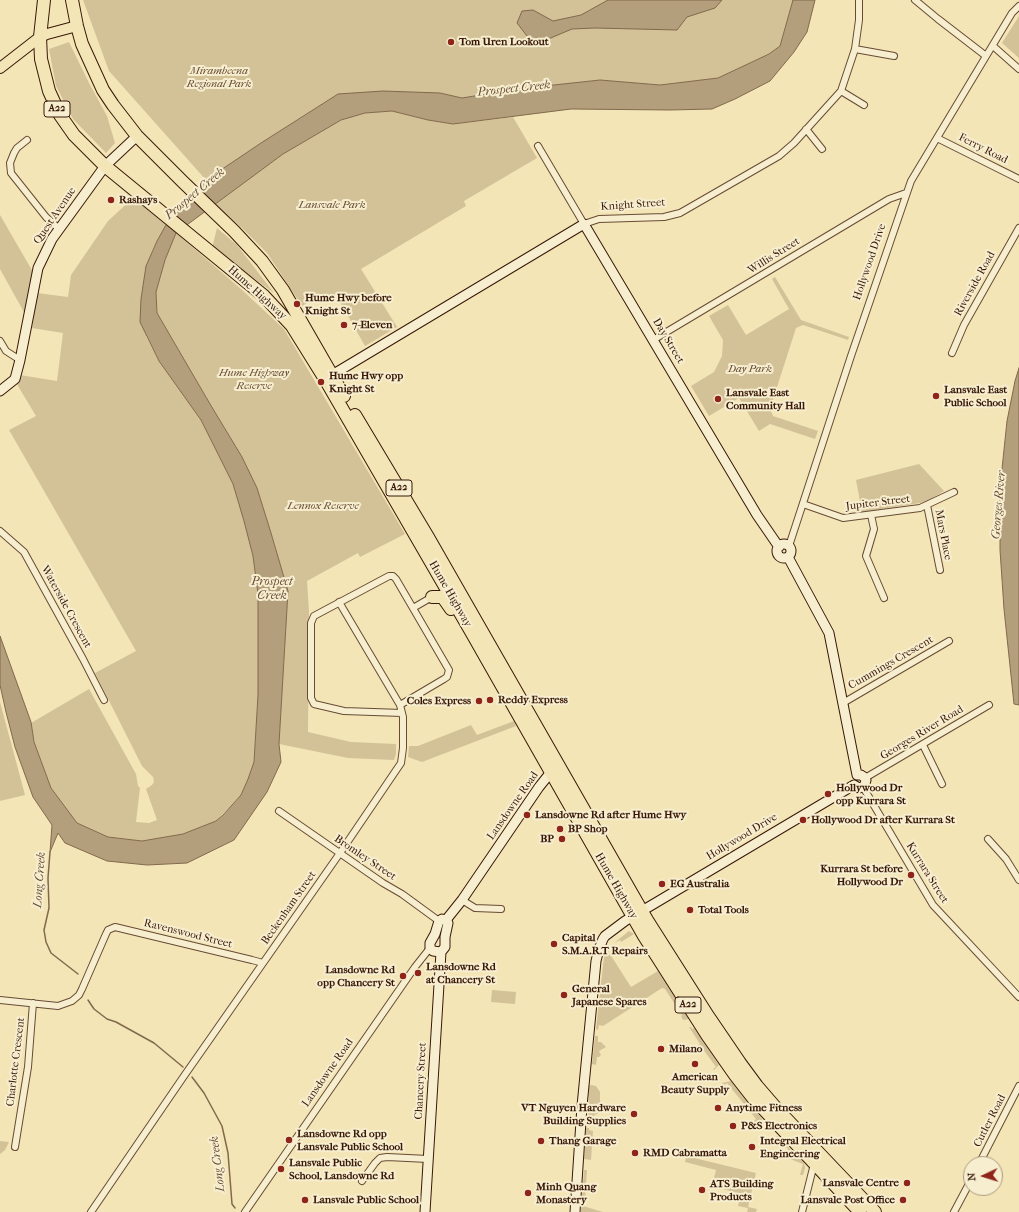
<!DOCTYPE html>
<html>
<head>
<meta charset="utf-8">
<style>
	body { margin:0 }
	#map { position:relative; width:1019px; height:1212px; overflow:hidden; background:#f3e5b6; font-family:"IM FELL French Canon",serif }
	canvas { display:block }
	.north { position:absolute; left:963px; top:1156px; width:40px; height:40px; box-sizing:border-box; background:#f7eed0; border:1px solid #ab9880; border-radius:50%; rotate:266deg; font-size:11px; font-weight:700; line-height:16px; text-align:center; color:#381808 }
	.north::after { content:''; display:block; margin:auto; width:14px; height:18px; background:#8f2418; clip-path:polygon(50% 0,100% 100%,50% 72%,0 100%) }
</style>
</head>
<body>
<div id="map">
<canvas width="1019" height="1212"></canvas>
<div class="north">N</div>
</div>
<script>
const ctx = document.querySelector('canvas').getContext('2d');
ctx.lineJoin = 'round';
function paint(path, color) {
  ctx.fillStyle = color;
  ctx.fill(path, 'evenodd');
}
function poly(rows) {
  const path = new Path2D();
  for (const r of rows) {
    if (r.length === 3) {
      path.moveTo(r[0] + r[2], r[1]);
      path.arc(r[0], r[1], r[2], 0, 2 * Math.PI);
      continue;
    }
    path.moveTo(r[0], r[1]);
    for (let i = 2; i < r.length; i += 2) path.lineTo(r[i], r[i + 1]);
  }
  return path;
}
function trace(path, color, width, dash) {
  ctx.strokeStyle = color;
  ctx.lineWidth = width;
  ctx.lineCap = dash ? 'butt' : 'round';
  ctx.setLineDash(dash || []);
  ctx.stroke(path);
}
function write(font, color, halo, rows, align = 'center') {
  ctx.font = font + ' "IM FELL French Canon",serif';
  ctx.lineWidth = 4;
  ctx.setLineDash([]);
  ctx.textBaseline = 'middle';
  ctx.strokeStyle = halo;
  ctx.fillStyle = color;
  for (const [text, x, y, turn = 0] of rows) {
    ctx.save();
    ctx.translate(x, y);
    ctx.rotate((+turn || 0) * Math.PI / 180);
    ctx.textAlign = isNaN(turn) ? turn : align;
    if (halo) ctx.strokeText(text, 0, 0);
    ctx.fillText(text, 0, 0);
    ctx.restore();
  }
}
paint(poly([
	[83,0,793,0,780,46,769,54,718,78,660,85,600,80,517,89,462,98,440,93,338,94,261,143,206,180,109,71],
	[1019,16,1019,58,1002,43],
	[69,42,89,83,107,116,115,143,106,153,73,119,56,86,49,49],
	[392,111,428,120,453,124,513,117,537,158,464,201,466,206,361,269,397,327,365,346,340,302,327,296,318,297,302,306,267,253,242,228,227,216,215,204,283,154,341,120,365,113],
	[133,198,166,225,157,241,152,251,146,336,159,361,201,420,233,484,244,518,253,556,258,594,258,695,254,762,248,779,241,795,216,821,183,834,142,841,108,837,77,823,51,788,34,742,31,723,89,689,136,774,138,786,140,788,136,822,149,823,157,820,146,789,152,785,154,782,153,777,142,766,95,673,136,651,9,430,36,416,15,381,20,375,57,381,63,333,32,328,37,293,68,297,71,275,108,221],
	[0,215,33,272,25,314,0,269],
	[217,228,237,245,274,293,212,248],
	[176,233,241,289,284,329,405,534,360,557,358,553,307,581,309,611,308,732,351,742,396,744,396,754,394,760,348,758,279,744,288,591,271,533,257,488,242,457,210,404,157,313,156,292,165,260],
	[775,277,801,320,849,337,848,340,803,325,796,328,770,409,773,416,818,431,815,439,770,424,759,431,739,398,709,416,691,386,714,372,722,356,723,340,709,316,728,305,746,335,789,309,772,279],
	[919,464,944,491,926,502,920,503,862,512,856,480],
	[0,702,25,795,0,801],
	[514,721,516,726,422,762,408,757,409,746,418,746,471,725,477,735],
	[629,931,634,934,621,942,620,940,614,943],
	[605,951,608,951,631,987,658,971,689,1019,683,1020,681,1016,682,1015,665,989,662,988,603,1026,599,1025,598,1030,596,1029,603,965],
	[492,990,516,992,515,1004,491,1002],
	[689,1027,691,1027,692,1029,694,1028,719,1065,714,1070,713,1069,716,1067,700,1045,696,1047,700,1044],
	[595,1036,598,1036,598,1042,601,1042,606,1047,599,1051,601,1055,599,1057,597,1057,596,1065,592,1064],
	[731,1081,762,1119,761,1122,747,1130,756,1119,727,1083,723,1086,721,1085,722,1083],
	[591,1085,596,1086,600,1092,600,1101,605,1109,588,1119,589,1086],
	[586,1128,589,1128,589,1130,593,1131,591,1160,584,1159],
	[777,1136,804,1163,805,1168,803,1175,800,1175,803,1164,790,1159,791,1153,787,1152,788,1149,776,1137],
	[0,1141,9,1142,5,1150,0,1154],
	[686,1156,756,1173,748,1207,757,1209,756,1212,747,1212,748,1208,738,1206,741,1194,712,1186,716,1170,685,1162],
	[584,1170,587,1170,585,1200,582,1198],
	[583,1206,603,1212,581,1212,581,1207]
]), '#d3c298');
const water = poly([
	[608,0,722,0,715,8,687,17,677,30,595,28,572,29,534,45,517,23,522,11,533,10,553,21,581,15,608,0],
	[793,0,815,0,807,32,794,52,770,81,735,99,712,109,670,110,571,109,453,124,428,120,392,111,365,113,341,120,283,154,176,233,165,260,156,292,157,313,210,404,242,457,257,488,271,533,288,591,279,744,281,762,267,792,234,840,187,863,147,865,107,861,65,843,58,833,50,852,52,825,33,797,15,747,6,712,0,685,0,636,31,722,34,742,51,788,77,823,108,837,142,841,183,834,216,821,223,815,241,795,248,779,254,762,258,695,258,594,253,556,244,521,233,484,201,420,159,361,140,322,141,299,146,266,157,241,166,225,206,180,261,143,338,94,383,91,440,93,462,98,517,89,600,80,660,85,718,78,769,54,780,46,793,0],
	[1019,368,1019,705,1014,704,1004,609,1000,550,1000,488,1007,421,1015,381,1019,368]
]);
paint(water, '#b39f7b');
trace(water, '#82694d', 1);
trace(poly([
	[50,852,48,878,49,908,44,930,46,942,51,953,78,974],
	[88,1000,94,1009,107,1019,116,1022,154,1043,183,1067],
	[192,1077,204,1093,222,1126,228,1153,232,1204,235,1208]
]), '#82694d', 1.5);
const street = poly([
	[915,0,938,19,986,56],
	[993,46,1019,69],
	[855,49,894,56],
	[841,91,864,105],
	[806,129,822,149],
	[937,138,1019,179],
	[27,140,17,148,14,153,10,163,11,173,46,217,59,229],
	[538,146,584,224,599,219,664,217,680,213,779,156,794,143,841,91,855,49,859,20,859,0],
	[653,340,889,199,906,193],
	[0,341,6,351,20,360],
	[952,353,964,325,1019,228],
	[803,504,843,518,920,508,954,492],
	[927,505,940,570],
	[871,515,874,529,866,556,884,598],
	[0,531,24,552,83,659,104,700],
	[789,546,851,356,911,181,1012,13,1019,6],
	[413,608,432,597],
	[843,703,949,641],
	[400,705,444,679,447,677,449,670,396,579,393,576,389,576,314,616,311,623,311,698,314,704,344,711,402,713],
	[923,745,942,784],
	[865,778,989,705],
	[863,787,933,905,1019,997],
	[279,811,383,883,402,894,439,921],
	[988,839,1006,859,1019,880],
	[462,900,475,908,501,909],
	[0,1000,58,1006,72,1001,79,995,82,989,106,934,108,930,115,927,252,960,263,963],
	[15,1147,28,1067,33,1003],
	[979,1164,1019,1086],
	[362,1181,375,1163,380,1158,387,1157,428,1159],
	[91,1212,184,1076,340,853,401,763,403,748,403,717,400,705,339,602],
	[245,1212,415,967,430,948],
	[802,1212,814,1164],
	[954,1212,971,1180]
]);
const secondary = poly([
	[332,375,584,224,757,515,779,547],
	[0,391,15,379,20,360,38,268,52,239,105,166,137,136],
	[784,551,7],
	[788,557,829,633,857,775],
	[854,785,859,788,863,787,865,784,866,780,864,777,861,775,857,775],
	[446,920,462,900,539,787,551,772,556,770],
	[441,952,433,951,430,948,430,943,435,934,439,921,442,919,446,920],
	[441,952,445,947,445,937,448,923,446,920],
	[425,1212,441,952],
	[575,1212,582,1106,596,961,599,949,603,939,605,936,625,921,854,785]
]);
const primary = poly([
	[0,68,40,37,47,34,77,26]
]);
const highway = poly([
	[44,0,40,37,41,59,49,91,60,115,74,135,105,166,264,296,292,326,325,379,473,635,644,936,707,1035,735,1075,753,1098,860,1212],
	[72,0,77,26,82,44,103,90,113,105,137,136,183,182,234,231,262,261,283,290,344,396],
	[355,415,428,537,647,920,708,1016,740,1063,757,1086,776,1108,875,1212],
	[432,597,441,597,444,599,451,609]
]);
trace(street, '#674b34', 8);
trace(secondary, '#381808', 11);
trace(primary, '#381808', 12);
trace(highway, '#381808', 14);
trace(street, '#f7eed0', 6);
trace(secondary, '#f7eed0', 9);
trace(primary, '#f3e5b6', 10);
trace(highway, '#f3e5b6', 12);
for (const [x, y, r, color] of [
	[451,42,4,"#8f2418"],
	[111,200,4,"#8f2418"],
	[297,304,4,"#8f2418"],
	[344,325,4,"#8f2418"],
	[321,382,4,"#8f2418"],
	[936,396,4,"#8f2418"],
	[718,399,4,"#8f2418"],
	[490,700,4,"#8f2418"],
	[479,701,4,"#8f2418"],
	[828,794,4,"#8f2418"],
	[527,815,4,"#8f2418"],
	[803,820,4,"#8f2418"],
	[560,829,4,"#8f2418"],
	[562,839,4,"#8f2418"],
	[911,875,4,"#8f2418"],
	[662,884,4,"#8f2418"],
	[690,910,4,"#8f2418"],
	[554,944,4,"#8f2418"],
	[418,973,4,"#8f2418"],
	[403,976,4,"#8f2418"],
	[564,995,4,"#8f2418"],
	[661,1049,4,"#8f2418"],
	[695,1064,4,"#8f2418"],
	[718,1108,4,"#8f2418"],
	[634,1114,4,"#8f2418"],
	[733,1126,4,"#8f2418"],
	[289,1140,4,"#8f2418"],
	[541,1141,4,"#8f2418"],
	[752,1147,4,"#8f2418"],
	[635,1153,4,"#8f2418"],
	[281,1169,4,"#8f2418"],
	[907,1183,4,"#8f2418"],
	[702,1190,4,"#8f2418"],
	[528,1193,4,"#8f2418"],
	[305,1200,4,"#8f2418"],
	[903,1200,4,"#8f2418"]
]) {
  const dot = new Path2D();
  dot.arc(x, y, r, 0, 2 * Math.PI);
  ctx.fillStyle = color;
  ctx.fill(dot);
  trace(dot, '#f7eed0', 1.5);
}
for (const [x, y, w] of [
	[57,109,26],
	[399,488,26],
	[688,1005,26]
]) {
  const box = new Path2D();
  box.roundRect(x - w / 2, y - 8, w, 16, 3);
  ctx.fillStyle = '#f7eed0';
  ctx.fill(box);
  trace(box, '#381808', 1);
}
write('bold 10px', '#381808', null, [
	["A22",57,109],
	["A22",399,488],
	["A22",688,1005]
]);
write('bold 11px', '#381808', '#f7eed0', [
	["Tom Uren Lookout",459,42],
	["Rashays",119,200],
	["Hume Hwy before",305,298],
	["Knight St",305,311],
	["7-Eleven",352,325],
	["Hume Hwy opp",329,376],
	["Knight St",329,389],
	["Lansvale East",944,390],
	["Public School",944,403],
	["Lansvale East",726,393],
	["Community Hall",726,406],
	["Reddy Express",498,700],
	["Coles Express",471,701,"right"],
	["Hollywood Dr",836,788],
	["opp Kurrara St",836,801],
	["Lansdowne Rd after Hume Hwy",535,815],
	["Hollywood Dr after Kurrara St",811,820],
	["BP Shop",568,829],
	["BP",554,839,"right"],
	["Kurrara St before",903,869,"right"],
	["Hollywood Dr",903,882,"right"],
	["EG Australia",670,884],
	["Total Tools",698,910],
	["Capital",562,938],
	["S.M.A.R.T Repairs",562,951],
	["Lansdowne Rd",426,967],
	["at Chancery St",426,980],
	["Lansdowne Rd",395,970,"right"],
	["opp Chancery St",395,983,"right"],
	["General",572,989],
	["Japanese Spares",572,1002],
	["Milano",669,1049],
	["American",695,1077,"center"],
	["Beauty Supply",695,1090,"center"],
	["VT Nguyen Hardware",626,1108,"right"],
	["Building Supplies",626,1121,"right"],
	["Anytime Fitness",726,1108],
	["P&S Electronics",741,1126],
	["Lansdowne Rd opp",297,1134],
	["Lansvale Public School",297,1147],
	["Thang Garage",549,1141],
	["Integral Electrical",760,1141],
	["Engineering",760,1154],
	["RMD Cabramatta",643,1153],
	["Lansvale Public",289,1163],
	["School, Lansdowne Rd",289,1176],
	["Lansvale Centre",899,1183,"right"],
	["ATS Building",710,1184],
	["Products",710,1197],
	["Minh Quang",536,1187],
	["Monastery",536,1200],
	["Lansvale Public School",313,1200],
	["Lansvale Post Office",895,1200,"right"]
], 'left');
write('italic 11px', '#664b33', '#f7eed0', [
	["Mirambeena",219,71],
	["Regional Park",219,84],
	["Lansvale Park",332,205],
	["Day Park",750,369],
	["Hume Highway",254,373],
	["Reserve",254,386],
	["Lennox Reserve",323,506]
]);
write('11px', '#381808', '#f7eed0', [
	["Ferry Road",983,149,27],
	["Knight Street",633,205,-4],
	["Quest Avenue",55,216,-56],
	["Willis Street",774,256,-32],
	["Hollywood Drive",870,262,-71],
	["Riverside Road",975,284,-61],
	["Hume Highway",257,293,42],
	["Day Street",668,341,59],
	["Jupiter Street",878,503,-7],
	["Mars Place",943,535,79],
	["Hume Highway",450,594,60],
	["Waterside Crescent",66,607,61],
	["Cummings Crescent",891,663,-30],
	["Georges River Road",922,733,-31],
	["Lansdowne Road",513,806,-55],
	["Hollywood Drive",742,837,-31],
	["Bromley Street",365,858,34],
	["Kurrara Street",927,873,58],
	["Hume Highway",616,886,60],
	["Beckenham Street",289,908,-55],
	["Ravenswood Street",188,934,14],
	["Charlotte Crescent",16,1062,-83],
	["Lansdowne Road",328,1073,-55],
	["Chancery Street",421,1081,-87],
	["Cutler Road",990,1121,-63]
]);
write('italic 12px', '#694e36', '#f7eed0', [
	["Prospect Creek",514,89,-6],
	["Prospect Creek",195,194,-40],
	["Georges River",999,505,-85],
	["Prospect",272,582],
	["Creek",272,596],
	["Long Creek",40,880,-86],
	["Long Creek",218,1164,-97]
]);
</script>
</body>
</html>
